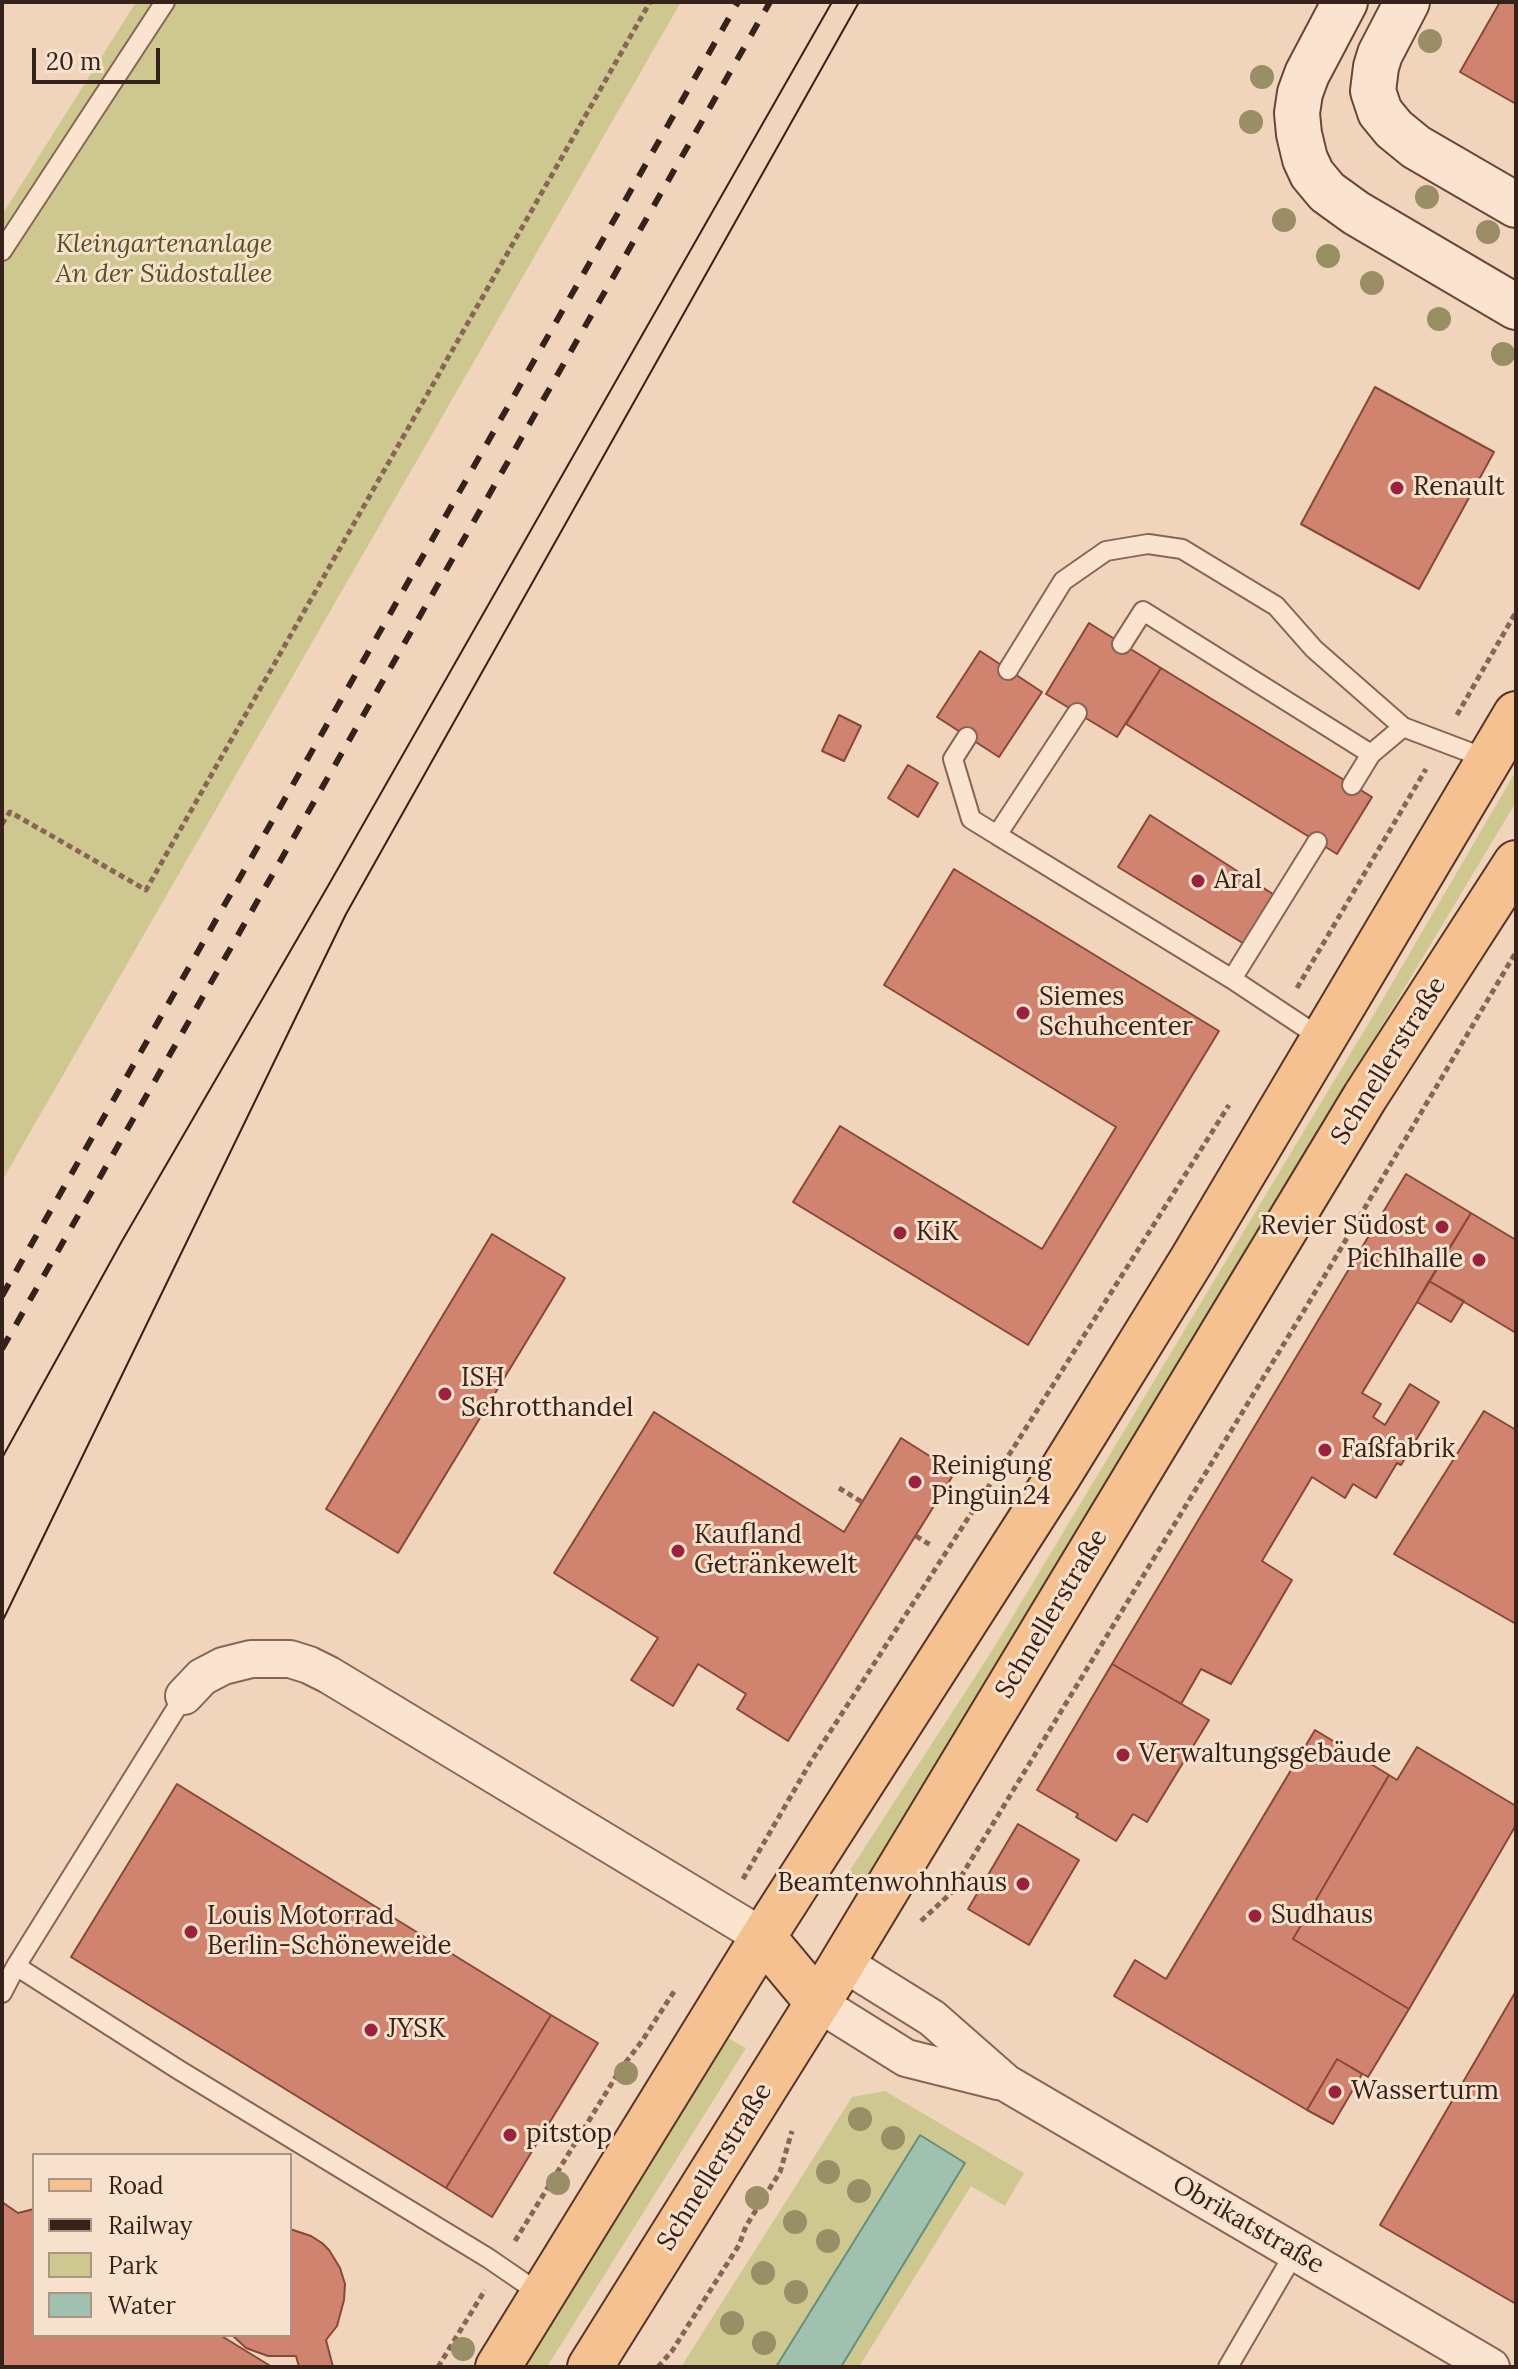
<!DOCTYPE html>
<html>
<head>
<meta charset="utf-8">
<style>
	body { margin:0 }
	#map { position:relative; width:1518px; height:2369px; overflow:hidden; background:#f0d5bc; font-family:Lora,serif }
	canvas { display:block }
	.frame { position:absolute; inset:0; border:4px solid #36221a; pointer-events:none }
	.legend { position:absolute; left:32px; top:2153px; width:260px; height:184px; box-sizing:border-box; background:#f7e1cc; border:2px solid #aa9585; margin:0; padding:10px 14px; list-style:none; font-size:24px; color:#36221a }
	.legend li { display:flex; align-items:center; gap:16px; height:40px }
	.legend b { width:40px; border:2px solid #aa9585 }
	.scale { position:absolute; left:32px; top:48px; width:128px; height:36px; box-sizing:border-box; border:4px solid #36221a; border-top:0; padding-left:10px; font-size:24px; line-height:28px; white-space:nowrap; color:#36221a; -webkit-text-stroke:6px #f7e1cc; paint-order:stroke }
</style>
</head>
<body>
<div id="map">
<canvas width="1518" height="2369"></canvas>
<div class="frame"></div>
<ul class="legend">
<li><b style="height:10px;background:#f6c190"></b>Road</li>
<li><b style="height:10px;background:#36221a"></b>Railway</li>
<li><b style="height:22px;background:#cec890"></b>Park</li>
<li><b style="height:22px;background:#a0c1b0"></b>Water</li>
</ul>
<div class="scale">20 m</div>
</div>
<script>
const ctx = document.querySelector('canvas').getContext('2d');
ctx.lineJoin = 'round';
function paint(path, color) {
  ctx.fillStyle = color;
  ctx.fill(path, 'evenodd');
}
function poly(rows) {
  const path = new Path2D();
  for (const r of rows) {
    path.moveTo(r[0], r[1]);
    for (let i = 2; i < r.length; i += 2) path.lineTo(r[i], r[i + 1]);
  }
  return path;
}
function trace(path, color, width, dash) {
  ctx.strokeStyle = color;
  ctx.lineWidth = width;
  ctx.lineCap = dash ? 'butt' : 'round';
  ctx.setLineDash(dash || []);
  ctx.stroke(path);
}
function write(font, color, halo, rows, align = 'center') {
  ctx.font = font + ' Lora,serif';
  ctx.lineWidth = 6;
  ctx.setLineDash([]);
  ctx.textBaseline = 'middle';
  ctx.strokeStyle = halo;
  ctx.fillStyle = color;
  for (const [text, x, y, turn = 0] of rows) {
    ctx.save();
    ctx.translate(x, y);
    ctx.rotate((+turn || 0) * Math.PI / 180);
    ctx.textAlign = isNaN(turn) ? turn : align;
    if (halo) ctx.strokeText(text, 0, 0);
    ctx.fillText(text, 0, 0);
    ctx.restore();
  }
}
paint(poly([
	[136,2,681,2,2,1181,2,215],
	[1516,771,1516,802,864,1889,845,1878,995,1646,1373,1016],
	[726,2037,746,2048,547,2367,524,2367],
	[885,2091,1024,2173,1005,2206,971,2186,859,2367,681,2367,852,2097]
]), '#cec890');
const water = poly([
	[920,2135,965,2163,841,2367,776,2367,920,2135]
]);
paint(water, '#a0c1b0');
trace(water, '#678e7c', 2);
const building = poly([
	[1500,2,1516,2,1516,104,1460,72,1500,2],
	[1375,387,1494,452,1419,589,1301,524,1375,387],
	[1089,623,1161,668,1117,737,1046,694,1089,623],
	[980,651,1042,692,999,757,937,717,980,651],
	[1161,668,1372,797,1337,854,1126,724,1161,668],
	[839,715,861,726,844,761,822,751,839,715],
	[908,765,938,783,918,817,888,798,908,765],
	[1150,815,1276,896,1246,945,1118,867,1150,815],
	[954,869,1219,1031,1028,1345,793,1202,840,1126,1042,1249,1116,1127,884,985,954,869],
	[1406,1174,1471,1213,1362,1393,1381,1404,1373,1417,1385,1425,1410,1384,1439,1402,1401,1465,1397,1463,1376,1498,1353,1484,1345,1498,1312,1477,1262,1561,1292,1580,1231,1684,1201,1669,1181,1704,1112,1664,1406,1174],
	[1471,1213,1516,1240,1516,1333,1429,1281,1471,1213],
	[492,1234,565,1278,398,1553,326,1509,492,1234],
	[1429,1281,1464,1301,1451,1322,1417,1302,1429,1281],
	[1484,1411,1516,1430,1516,1624,1394,1554,1484,1411],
	[654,1412,844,1532,901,1438,955,1472,788,1741,737,1709,746,1694,698,1664,673,1706,631,1680,658,1638,554,1573,654,1412],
	[1112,1664,1209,1720,1147,1822,1133,1814,1116,1841,1076,1817,1078,1814,1037,1790,1112,1664],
	[1315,1730,1389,1775,1293,1939,1409,2009,1368,2077,1337,2059,1307,2110,1114,1996,1135,1960,1166,1979,1315,1730],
	[1417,1747,1516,1806,1516,1825,1409,2009,1293,1939,1389,1775,1397,1780,1417,1747],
	[177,1784,551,2015,446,2188,71,1957,177,1784],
	[1018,1824,1079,1860,1029,1945,968,1909,1018,1824],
	[1516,1991,1516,2304,1380,2225,1516,1991],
	[551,2015,598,2043,492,2217,446,2188,551,2015],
	[1337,2059,1362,2074,1333,2124,1307,2110,1337,2059],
	[2,2202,18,2213,34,2209,34,2335,220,2335,272,2367,2,2367,2,2202],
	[290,2229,311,2236,322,2243,329,2250,340,2268,345,2284,344,2300,337,2326,326,2340,333,2367,299,2367,296,2356,268,2356,246,2348,232,2335,290,2335,290,2229]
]);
paint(building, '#d0836f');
trace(building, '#884839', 2);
const lane = poly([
	[2,251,165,2],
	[1122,644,1143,611,1371,754],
	[1008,670,1063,581,1106,551,1148,544,1182,549,1276,606,1314,649,1403,727,1490,760],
	[1077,713,997,835,1232,979,1324,1040],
	[967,737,953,759,971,819,997,835],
	[1352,785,1371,754,1403,727],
	[1232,979,1317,842],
	[184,1696,16,1966,179,2070,488,2258,542,2295],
	[2,1993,16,1966],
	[1228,2367,1295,2252]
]);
const street = poly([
	[184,1696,202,1677,223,1666,251,1659,290,1659,309,1665,329,1675,763,1937],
	[842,1962,932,2018,1006,2083,1491,2367],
	[818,2003,906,2058,998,2081]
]);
const secondary = poly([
	[1345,2,1307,74,1300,93,1297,113,1299,134,1305,159,1312,174,1327,192,1356,213,1516,307],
	[1407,2,1380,54,1376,67,1373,91,1380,112,1394,129,1416,147,1516,205]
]);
const primary = poly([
	[763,1937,818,2003],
	[498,2367,763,1937,1059,1475,1193,1258,1516,714],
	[590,2367,832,1980,1365,1097,1516,863]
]);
trace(lane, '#886555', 22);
trace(street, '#886555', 40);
trace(secondary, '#694638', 48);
trace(primary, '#55352a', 48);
trace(poly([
	[1457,715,1516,612],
	[2,824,10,812,146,890,650,2],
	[1297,988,1426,769],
	[839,1488,862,1502],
	[916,1536,932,1546],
	[743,1879,810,1763,1014,1447,1229,1105],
	[921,1921,951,1893,1308,1304,1516,952],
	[515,2241,620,2070,642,2041,675,1990],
	[438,2367,485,2290],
	[658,2367,672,2351,739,2245,746,2226,780,2172,792,2131]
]), '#886555', 5, [6, 4]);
trace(lane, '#fae4cf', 18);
trace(street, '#fae4cf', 36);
trace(secondary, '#fae4cf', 44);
trace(primary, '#f6c190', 44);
trace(poly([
	[2,1458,122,1241,328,886,832,2],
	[2,1622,346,914,859,2]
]), '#36221a', 2);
trace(poly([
	[2,1296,738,2],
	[2,1349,770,2]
]), '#36221a', 6, [14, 14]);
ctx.fillStyle = '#998e66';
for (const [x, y] of [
	[1430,41],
	[1262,77],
	[1251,122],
	[1427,197],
	[1284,220],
	[1488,232],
	[1328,256],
	[1372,283],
	[1439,319],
	[1503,354],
	[626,2073],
	[860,2119],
	[893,2138],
	[828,2172],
	[558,2183],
	[859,2191],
	[757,2198],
	[795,2222],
	[828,2241],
	[763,2273],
	[796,2292],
	[732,2323],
	[764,2343],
	[463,2349]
]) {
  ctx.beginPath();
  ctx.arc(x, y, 12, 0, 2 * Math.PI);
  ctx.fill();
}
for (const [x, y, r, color] of [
	[1397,488,8,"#9a223c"],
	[1198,881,8,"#9a223c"],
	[1023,1013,8,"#9a223c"],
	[1442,1227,8,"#9a223c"],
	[900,1233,8,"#9a223c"],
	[1479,1260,8,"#9a223c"],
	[445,1394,8,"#9a223c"],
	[1325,1450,8,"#9a223c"],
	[915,1482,8,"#9a223c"],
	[678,1551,8,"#9a223c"],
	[1123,1755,8,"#9a223c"],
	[1023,1884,8,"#9a223c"],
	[1255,1916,8,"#9a223c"],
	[191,1932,8,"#9a223c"],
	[371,2030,8,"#9a223c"],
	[1335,2092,8,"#9a223c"],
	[510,2135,8,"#9a223c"]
]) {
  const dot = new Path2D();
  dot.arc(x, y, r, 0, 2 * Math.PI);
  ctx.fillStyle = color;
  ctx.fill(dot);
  trace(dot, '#f7e1cc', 3);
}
write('italic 26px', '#525420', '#f7e1cc', [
	["Kleingartenanlage",164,245],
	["An der Südostallee",164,275]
]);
write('26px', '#36221a', '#f7e1cc', [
	["Renault",1413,488],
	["Aral",1214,881],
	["Siemes",1039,998],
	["Schuhcenter",1039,1028],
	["Revier Südost",1426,1227,"right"],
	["KiK",916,1233],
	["Pichlhalle",1463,1260,"right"],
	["ISH",461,1379],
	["Schrotthandel",461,1409],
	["Faßfabrik",1341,1450],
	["Reinigung",931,1467],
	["Pinguin24",931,1497],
	["Kaufland",694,1536],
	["Getränkewelt",694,1566],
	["Verwaltungsgebäude",1139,1755],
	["Beamtenwohnhaus",1007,1884,"right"],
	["Sudhaus",1271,1916],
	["Louis Motorrad",207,1917],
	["Berlin-Schöneweide",207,1947],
	["JYSK",387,2030],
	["Wasserturm",1351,2092],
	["pitstop",526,2135]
], 'left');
write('26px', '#36221a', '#f7e1cc', [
	["Schnellerstraße",1389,1061,-58],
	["Schnellerstraße",1052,1614,-59],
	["Schnellerstraße",715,2167,-58],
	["Obrikatstraße",1248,2225,30]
]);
</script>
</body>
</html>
